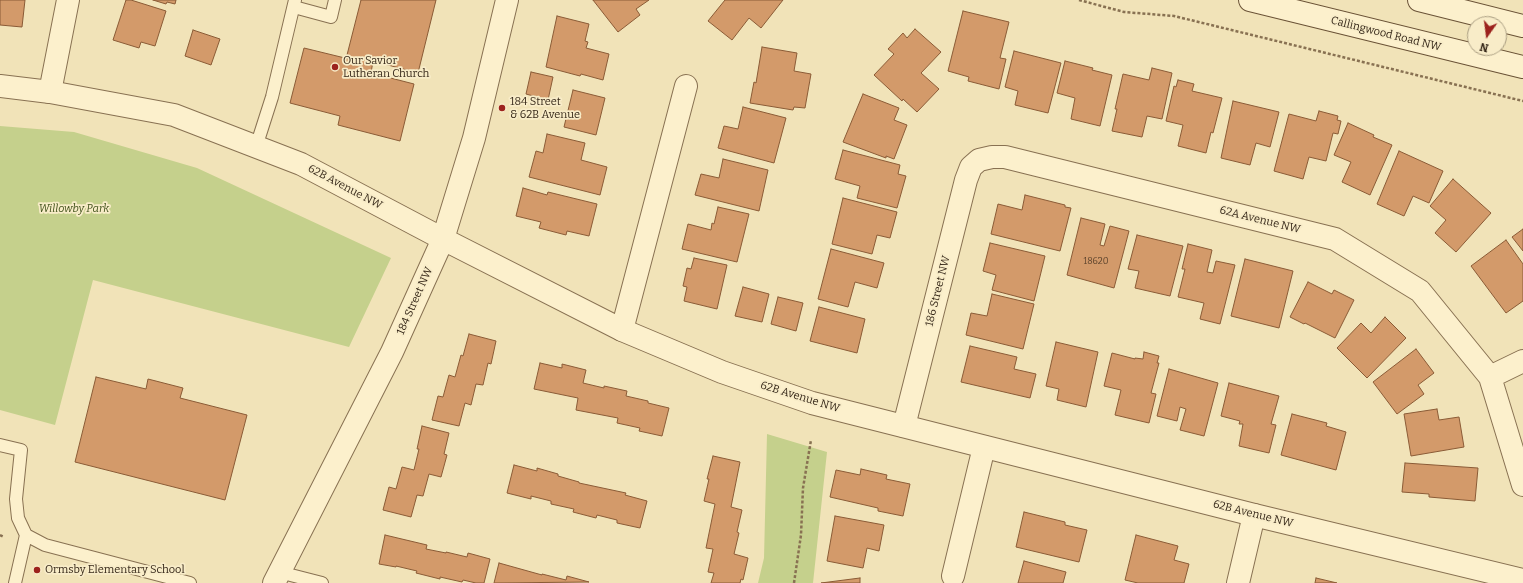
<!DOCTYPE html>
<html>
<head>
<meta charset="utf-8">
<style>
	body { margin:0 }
	#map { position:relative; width:1523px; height:583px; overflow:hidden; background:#f1e3b8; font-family:Bitter,serif }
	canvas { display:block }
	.north { position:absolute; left:1467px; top:16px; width:40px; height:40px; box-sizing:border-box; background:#f8ecc8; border:1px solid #aa9e82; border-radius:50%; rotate:194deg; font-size:11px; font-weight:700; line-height:16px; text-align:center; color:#362819 }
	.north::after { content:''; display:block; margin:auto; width:14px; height:18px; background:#9c221d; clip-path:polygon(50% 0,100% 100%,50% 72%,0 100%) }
</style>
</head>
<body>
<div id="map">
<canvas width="1523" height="583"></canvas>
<div class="north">N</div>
</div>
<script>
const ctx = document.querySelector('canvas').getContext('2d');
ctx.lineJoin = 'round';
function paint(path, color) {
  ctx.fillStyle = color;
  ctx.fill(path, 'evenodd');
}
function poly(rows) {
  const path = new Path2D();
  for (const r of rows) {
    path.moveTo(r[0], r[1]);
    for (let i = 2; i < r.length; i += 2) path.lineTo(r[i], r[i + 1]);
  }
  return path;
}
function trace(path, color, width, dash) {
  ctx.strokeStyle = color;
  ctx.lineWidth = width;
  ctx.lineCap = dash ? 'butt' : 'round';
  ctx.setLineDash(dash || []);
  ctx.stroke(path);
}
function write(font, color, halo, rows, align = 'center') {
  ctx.font = font + ' Bitter,serif';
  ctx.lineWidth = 3.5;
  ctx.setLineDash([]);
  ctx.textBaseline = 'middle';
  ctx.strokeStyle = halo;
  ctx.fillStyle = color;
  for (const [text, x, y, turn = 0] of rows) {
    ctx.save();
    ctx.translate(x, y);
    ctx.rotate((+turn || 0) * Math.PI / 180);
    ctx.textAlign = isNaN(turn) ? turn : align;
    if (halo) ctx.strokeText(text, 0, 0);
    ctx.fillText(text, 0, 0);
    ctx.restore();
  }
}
paint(poly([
	[0,126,74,132,197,168,391,258,349,347,93,280,55,425,0,410],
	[767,434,827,452,813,583,758,583,764,558]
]), '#c5d08c');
const building = poly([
	[0,0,25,0,22,27,0,25,0,0],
	[126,0,131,0,166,11,155,46,141,42,139,48,113,40,126,0],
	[153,0,176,0,175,4,167,2,166,4,153,0],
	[361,0,436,0,418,73,373,61,371,73,414,84,400,141,338,125,340,116,290,103,304,48,349,59,350,56,347,55,361,0],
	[593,0,649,0,636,9,640,15,618,32,593,0],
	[725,0,783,0,761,28,749,18,732,40,708,21,725,0],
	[963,11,1009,22,1000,58,1006,59,999,89,968,81,969,77,948,71,963,11],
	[557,16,589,24,585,41,588,42,586,48,609,54,603,80,581,74,580,76,546,67,557,16],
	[915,29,941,52,921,73,939,89,917,112,903,99,902,101,874,75,894,54,888,49,903,33,907,38,915,29],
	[193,30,220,39,211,65,185,56,193,30],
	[762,47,797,53,794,71,811,74,805,108,794,107,793,110,750,103,754,82,756,83,762,47],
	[1014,51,1061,63,1048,113,1015,105,1018,91,1005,87,1014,51],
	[1065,61,1093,68,1092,70,1112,75,1100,126,1071,119,1075,98,1057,93,1065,61],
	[1152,68,1172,73,1162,119,1147,116,1142,137,1112,131,1117,109,1115,109,1123,74,1149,80,1152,68],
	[531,72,553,77,548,100,526,94,531,72],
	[1178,80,1194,84,1192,91,1222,98,1213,133,1211,132,1206,153,1178,146,1183,125,1166,121,1174,86,1176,87,1178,80],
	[573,90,605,98,596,135,564,127,573,90],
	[863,94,899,108,894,120,907,125,894,159,886,156,886,158,843,142,863,94],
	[1233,101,1279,112,1270,147,1256,143,1250,165,1221,158,1233,101],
	[743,107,786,118,774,163,718,148,724,126,738,129,743,107],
	[1319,111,1338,116,1337,120,1341,121,1338,134,1333,133,1326,161,1309,157,1303,179,1274,171,1289,114,1316,121,1319,111],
	[1348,123,1374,135,1373,137,1392,145,1370,195,1342,182,1351,162,1334,155,1348,123],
	[547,134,585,143,581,160,607,167,600,195,529,177,536,151,543,153,547,134],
	[843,150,900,165,898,174,906,176,897,208,857,198,860,186,835,179,843,150],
	[1399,151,1443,171,1429,203,1413,196,1404,216,1377,204,1399,151],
	[723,159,768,170,759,211,695,195,701,174,719,178,723,159],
	[1453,179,1491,213,1456,252,1435,233,1446,220,1430,206,1453,179],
	[523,188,547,195,548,192,597,204,589,236,567,231,566,235,539,228,541,222,516,216,523,188],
	[1025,195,1065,205,1065,207,1071,208,1060,251,991,234,998,204,1022,210,1025,195],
	[843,198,897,212,890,238,877,235,872,254,832,244,843,198],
	[718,207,749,214,737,262,682,249,688,224,711,230,712,223,714,224,718,207],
	[1081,218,1105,224,1100,245,1104,246,1110,226,1129,231,1114,288,1067,275,1081,218],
	[1523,229,1523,251,1512,237,1523,229],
	[1137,235,1183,246,1170,296,1135,288,1139,271,1128,269,1137,235],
	[1506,240,1523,264,1523,301,1506,313,1471,266,1506,240],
	[990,243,1045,256,1034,301,992,290,996,275,983,271,990,243],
	[1188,244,1212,250,1207,272,1213,273,1216,261,1235,265,1220,324,1200,319,1204,303,1178,297,1185,269,1182,269,1188,244],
	[831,249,884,263,877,288,855,282,848,307,818,299,831,249],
	[694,258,727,265,717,309,684,301,687,287,683,286,687,268,691,269,694,258],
	[1245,259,1293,271,1279,328,1231,316,1245,259],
	[1308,282,1332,294,1334,290,1354,300,1335,338,1305,323,1304,324,1290,317,1308,282],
	[743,287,769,294,762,322,735,316,743,287],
	[992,294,1034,304,1023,349,966,335,971,313,987,316,992,294],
	[778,297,803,303,796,331,771,324,778,297],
	[819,307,865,319,857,353,810,341,819,307],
	[1385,317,1406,338,1367,378,1337,348,1361,323,1371,333,1385,317],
	[469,334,496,341,491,364,488,363,483,385,476,384,471,405,465,403,459,426,432,420,438,396,443,397,449,375,455,377,461,355,463,356,469,334],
	[1056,342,1098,352,1086,407,1057,400,1059,389,1046,386,1056,342],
	[970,346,1017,357,1014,369,1036,374,1030,398,961,382,970,346],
	[1416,349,1434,373,1418,385,1424,394,1397,414,1373,382,1416,349],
	[1144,352,1159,356,1157,363,1159,363,1151,393,1156,394,1149,423,1115,415,1121,390,1104,386,1112,353,1135,359,1135,358,1143,359,1144,352],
	[540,363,562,368,562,364,586,370,583,383,604,388,604,386,627,391,626,396,648,401,648,403,669,408,662,436,639,431,640,428,617,423,618,418,576,410,578,398,534,389,540,363],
	[1169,369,1218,383,1204,436,1180,430,1186,409,1180,407,1177,421,1157,416,1169,369],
	[96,377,146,389,148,379,183,388,180,398,247,415,225,500,75,462,96,377],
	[1229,383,1279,396,1271,424,1276,425,1269,453,1239,446,1243,424,1239,424,1240,421,1221,416,1229,383],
	[1437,409,1439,420,1459,417,1464,447,1411,456,1404,414,1437,409],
	[1292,414,1327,423,1326,426,1346,432,1336,470,1281,455,1292,414],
	[422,426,449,433,444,454,447,455,441,477,429,474,423,496,417,495,411,517,383,510,389,487,396,489,402,467,414,470,419,449,417,449,422,426],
	[713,456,740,462,731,507,742,510,737,532,739,533,734,554,748,558,743,580,741,579,740,583,711,583,714,573,708,572,713,549,706,548,715,504,704,501,709,479,707,479,713,456],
	[1405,463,1478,468,1475,501,1429,497,1429,494,1402,492,1405,463],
	[514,465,537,471,537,468,558,474,558,476,579,482,579,483,626,493,625,495,647,501,640,528,617,523,617,520,597,515,596,518,573,512,574,509,551,504,551,501,531,496,531,499,507,493,514,465],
	[861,469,887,475,886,479,910,484,903,516,878,511,878,508,830,497,836,470,860,475,861,469],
	[1024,512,1065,522,1065,525,1087,530,1079,562,1016,547,1024,512],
	[835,516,884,525,879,551,867,548,863,568,827,561,835,516],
	[385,535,427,545,426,549,446,553,446,552,467,557,468,553,490,559,484,583,476,583,463,580,462,582,440,577,440,579,416,573,417,571,396,566,396,567,379,564,385,535],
	[1136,535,1178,546,1174,560,1189,564,1184,583,1138,583,1125,580,1136,535],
	[1024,561,1066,572,1063,583,1018,583,1024,561],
	[499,563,542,575,542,574,566,580,567,576,589,582,494,583,499,563],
	[860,578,860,583,821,583,860,578],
	[1316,578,1337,583,1315,583,1316,578]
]);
paint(building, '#d39a6a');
trace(building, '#8a5b36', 1);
const service = poly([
	[294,7,331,17,335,0],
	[256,147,272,97,295,0],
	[0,445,21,450,16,499,18,518,26,535,45,545,190,583],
	[279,572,322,583],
	[15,583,26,535]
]);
const minor = poly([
	[50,92,68,0],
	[622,330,686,86],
	[1490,377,1523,361],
	[904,426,966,180,971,167,979,160,992,157,1005,157,1335,239,1420,291,1490,377,1523,485],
	[953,576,984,447],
	[1238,583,1254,515]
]);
const tertiary = poly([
	[0,86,50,92,174,115,301,164,443,239,622,330,722,372,812,403,1254,515,1523,580],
	[274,583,392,352,443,239,474,138,507,0]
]);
const secondary = poly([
	[1250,0,1523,67],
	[1419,0,1523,26]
]);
trace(service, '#887152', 14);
trace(minor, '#887152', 24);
trace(tertiary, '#887152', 24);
trace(secondary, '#6a5236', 24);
trace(poly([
	[1079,0,1124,12,1174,16,1523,101],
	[0,535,4,537],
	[794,583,801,535,803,488,811,440]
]), '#887152', 2.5, [3, 2]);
trace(service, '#fcf0cc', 12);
trace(minor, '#fcf0cc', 22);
trace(tertiary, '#fcf0cc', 22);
trace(secondary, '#fcf0cc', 22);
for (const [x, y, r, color] of [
	[335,67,4,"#9c221d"],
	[502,108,4,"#9c221d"],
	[37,570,4,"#9c221d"]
]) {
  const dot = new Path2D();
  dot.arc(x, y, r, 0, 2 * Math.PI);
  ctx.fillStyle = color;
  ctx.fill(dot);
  trace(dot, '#f8ecc8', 1.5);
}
write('9px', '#5d442d', null, [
	["18620",1096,261]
]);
write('11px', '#362819', '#f8ecc8', [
	["Callingwood Road NW",1386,34,14],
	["62B Avenue NW",345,187,28],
	["62A Avenue NW",1260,220,14],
	["186 Street NW",938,291,-76],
	["184 Street NW",415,301,-66],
	["62B Avenue NW",800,397,17],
	["62B Avenue NW",1253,514,14]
]);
write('11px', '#362819', '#f8ecc8', [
	["Our Savior",343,61],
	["Lutheran Church",343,74],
	["184 Street",510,102],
	["& 62B Avenue",510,115],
	["Ormsby Elementary School",45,570]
], 'left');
write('italic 11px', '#44541e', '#f8ecc8', [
	["Willowby Park",74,209]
]);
</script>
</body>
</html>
